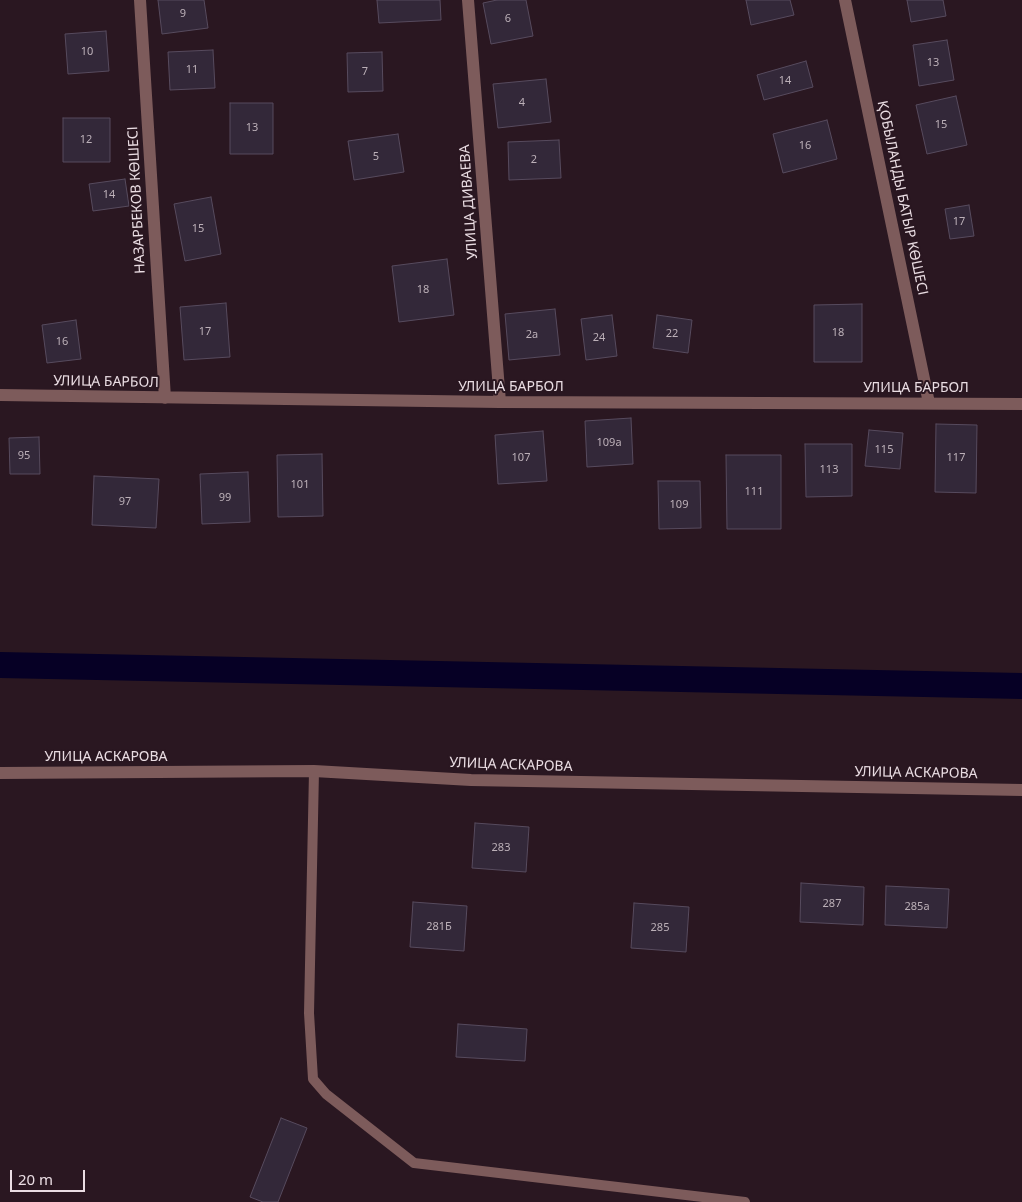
<!DOCTYPE html>
<html>
<head>
<meta charset="utf-8">
<style>
	body { margin:0 }
	#map { position:relative; width:1022px; height:1202px; overflow:hidden; background:#2a1721; font-family:"Noto Sans",sans-serif }
	canvas { display:block }
	.scale { position:absolute; left:10px; top:1170px; width:75px; height:22px; box-sizing:border-box; border:2px solid #eadde3; border-top:0; padding-left:6px; font-size:15px; line-height:18px; white-space:nowrap; color:#eadde3; -webkit-text-stroke:4px #2a1721; paint-order:stroke }
</style>
</head>
<body>
<div id="map">
<canvas width="1022" height="1202"></canvas>
<div class="scale">20 m</div>
</div>
<script>
const ctx = document.querySelector('canvas').getContext('2d');
ctx.lineJoin = 'round';
function poly(rows) {
  const path = new Path2D();
  for (const r of rows) {
    path.moveTo(r[0], r[1]);
    for (let i = 2; i < r.length; i += 2) path.lineTo(r[i], r[i + 1]);
  }
  return path;
}
function trace(path, color, width, dash) {
  ctx.strokeStyle = color;
  ctx.lineWidth = width;
  ctx.lineCap = dash ? 'butt' : 'round';
  ctx.setLineDash(dash || []);
  ctx.stroke(path);
}
function paint(path, color) {
  ctx.fillStyle = color;
  ctx.fill(path, 'evenodd');
}
function write(font, color, halo, rows, align = 'center') {
  ctx.font = font + ' "Noto Sans",sans-serif';
  ctx.lineWidth = 4;
  ctx.setLineDash([]);
  ctx.textBaseline = 'middle';
  ctx.strokeStyle = halo;
  ctx.fillStyle = color;
  for (const [text, x, y, turn = 0] of rows) {
    ctx.save();
    ctx.translate(x, y);
    ctx.rotate((+turn || 0) * Math.PI / 180);
    ctx.textAlign = isNaN(turn) ? turn : align;
    if (halo) ctx.strokeText(text, 0, 0);
    ctx.fillText(text, 0, 0);
    ctx.restore();
  }
}
trace(poly([
	[0,665,1022,686]
]), '#060025', 26);
const building = poly([
	[158,0,204,0,208,28,162,34,158,0],
	[377,0,440,0,441,20,379,23,377,0],
	[497,0,526,0,533,36,491,44,483,3,497,0],
	[746,0,790,0,794,15,751,25,746,0],
	[907,0,943,0,946,16,911,22,907,0],
	[106,31,109,71,68,74,65,34,106,31],
	[947,40,954,80,919,86,913,45,947,40],
	[213,50,215,88,170,90,168,52,213,50],
	[382,52,383,91,348,92,347,53,382,52],
	[806,61,813,87,764,100,757,75,806,61],
	[546,79,551,122,498,128,493,84,546,79],
	[956,96,967,145,927,154,916,105,956,96],
	[230,103,273,103,273,154,230,154,230,103],
	[63,118,110,118,110,162,63,162,63,118],
	[827,120,837,159,783,173,773,134,827,120],
	[398,134,404,172,354,180,348,141,398,134],
	[559,140,561,178,509,180,508,142,559,140],
	[125,179,129,206,93,211,89,184,125,179],
	[211,197,221,254,185,261,174,204,211,197],
	[969,205,974,236,950,239,945,209,969,205],
	[447,259,454,315,399,322,392,266,447,259],
	[226,303,230,357,184,360,180,307,226,303],
	[862,304,862,362,814,362,814,305,862,304],
	[555,309,560,355,509,360,505,314,555,309],
	[612,315,617,356,586,360,581,319,612,315],
	[657,315,692,320,688,353,653,348,657,315],
	[76,320,81,359,47,363,42,325,76,320],
	[631,418,633,464,587,467,585,421,631,418],
	[936,424,977,425,976,493,935,492,936,424],
	[869,430,903,433,900,469,865,466,869,430],
	[543,431,547,481,498,484,495,435,543,431],
	[39,437,40,474,10,474,9,438,39,437],
	[805,444,852,444,852,496,806,497,805,444],
	[322,454,323,516,278,517,277,455,322,454],
	[726,455,781,455,781,529,727,529,726,455],
	[248,472,250,522,202,524,200,474,248,472],
	[94,476,159,479,156,528,92,525,94,476],
	[658,481,700,481,701,528,659,529,658,481],
	[475,823,529,827,526,872,472,868,475,823],
	[801,883,864,887,863,925,800,922,801,883],
	[886,886,949,889,947,928,885,925,886,886],
	[413,902,467,906,464,951,410,947,413,902],
	[634,903,689,907,686,952,631,948,634,903],
	[458,1024,527,1029,525,1061,456,1057,458,1024],
	[281,1118,307,1128,278,1202,263,1202,250,1197,281,1118]
]);
paint(building, '#332839');
trace(building, '#574b5e', 1);
trace(poly([
	[314,771,309,1013,313,1079,326,1094,414,1163,745,1202]
]), '#7d5b5b', 10);
trace(poly([
	[140,0,165,398],
	[468,0,500,402],
	[845,0,929,403],
	[0,395,500,402,1022,404],
	[0,773,314,771,471,780,1022,790]
]), '#7d5b5b', 12);
write('11px', '#bcb0b8', null, [
	["9",183,14],
	["6",508,19],
	["10",87,52],
	["13",933,63],
	["11",192,70],
	["7",365,72],
	["14",785,81],
	["4",522,103],
	["15",941,125],
	["13",252,128],
	["12",86,140],
	["16",805,146],
	["5",376,157],
	["2",534,160],
	["14",109,195],
	["17",959,222],
	["15",198,229],
	["18",423,290],
	["17",205,332],
	["18",838,333],
	["22",672,334],
	["2а",532,335],
	["24",599,338],
	["16",62,342],
	["109а",609,443],
	["115",884,450],
	["95",24,456],
	["107",521,458],
	["117",956,458],
	["113",829,470],
	["101",300,485],
	["111",754,492],
	["99",225,498],
	["97",125,502],
	["109",679,505],
	["283",501,848],
	["287",832,904],
	["285а",917,907],
	["281Б",439,927],
	["285",660,928]
]);
write('14px', '#eadde3', '#2a1721', [
	["ҚОБЫЛАНДЫ БАТЫР КӨШЕСІ",902,198,78],
	["НАЗАРБЕКОВ КӨШЕСІ",137,200,-93],
	["УЛИЦА ДИВАЕВА",469,202,-94],
	["УЛИЦА БАРБОЛ",106,382,1],
	["УЛИЦА БАРБОЛ",511,387],
	["УЛИЦА БАРБОЛ",916,388],
	["УЛИЦА АСКАРОВА",106,757],
	["УЛИЦА АСКАРОВА",511,765,2],
	["УЛИЦА АСКАРОВА",916,773,1]
]);
</script>
</body>
</html>
